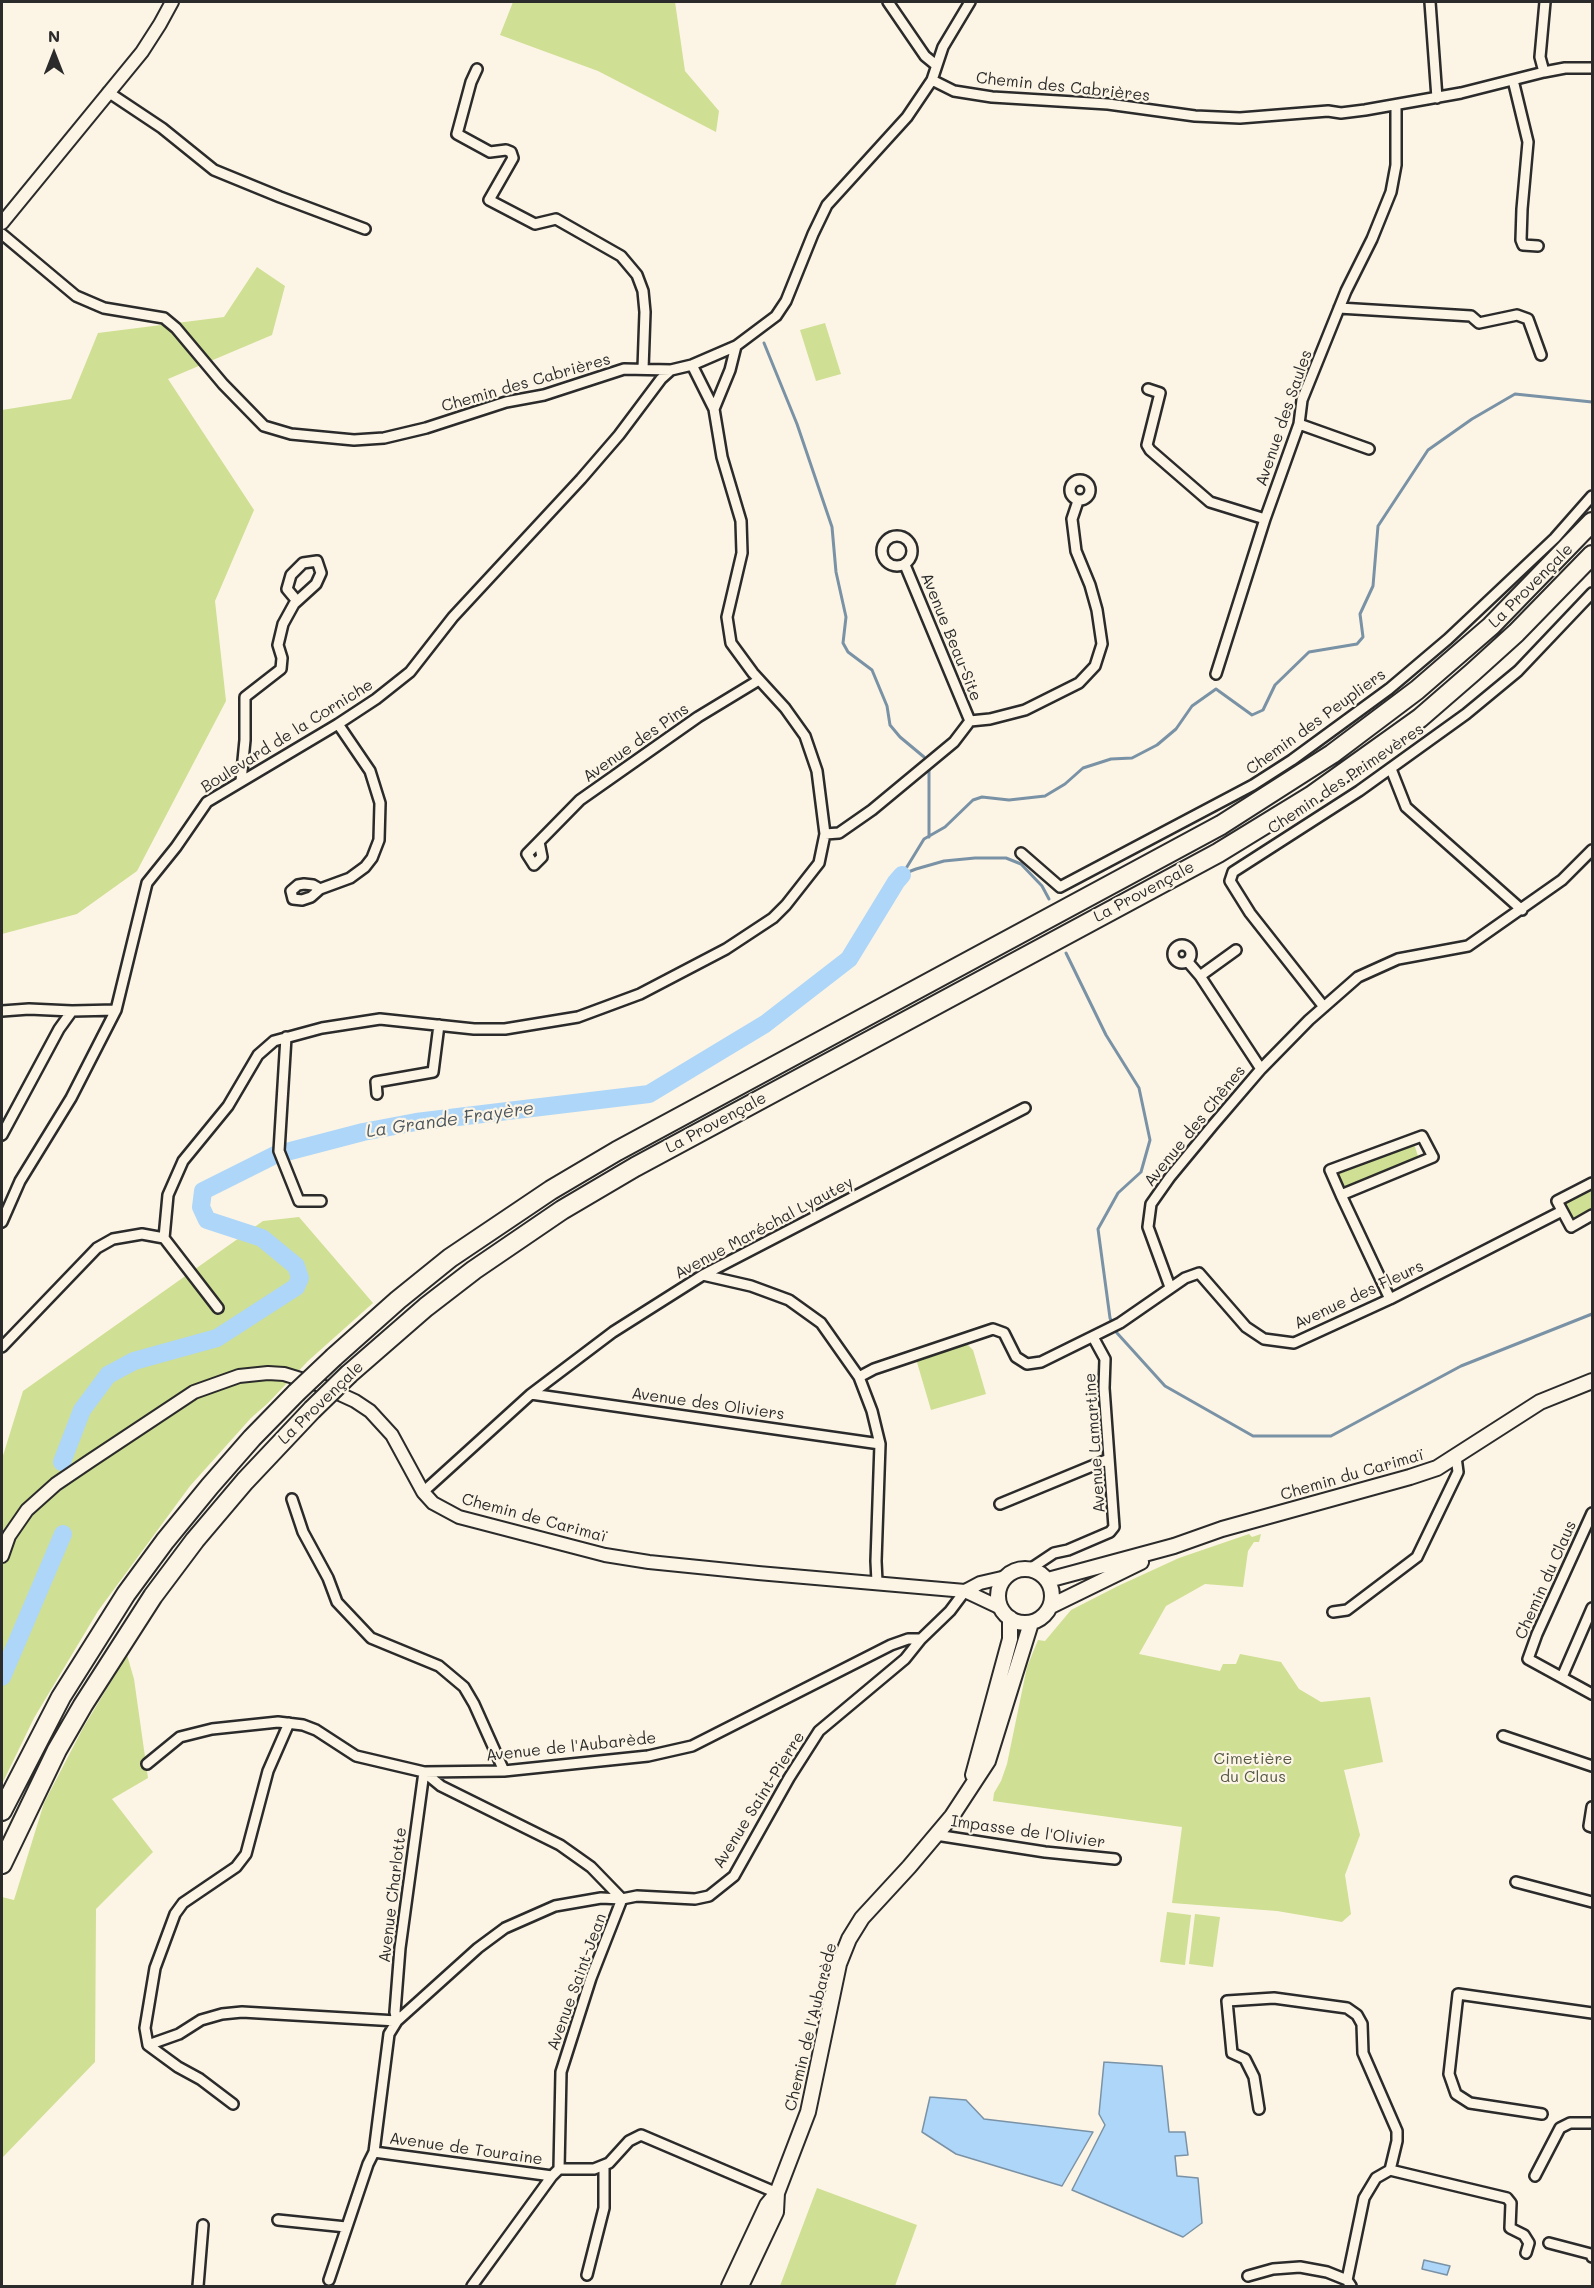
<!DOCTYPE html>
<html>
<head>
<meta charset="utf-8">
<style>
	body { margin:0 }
	#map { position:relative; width:1594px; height:2288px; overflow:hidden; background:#fcf5e5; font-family:Mali,sans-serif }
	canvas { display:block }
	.frame { position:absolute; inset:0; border:3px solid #2b2b2b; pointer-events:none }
	.north { position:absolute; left:24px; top:24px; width:60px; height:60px; -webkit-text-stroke:4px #fcf5e5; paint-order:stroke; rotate:0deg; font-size:16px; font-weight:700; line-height:24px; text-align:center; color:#2b2b2b }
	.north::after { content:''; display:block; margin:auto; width:21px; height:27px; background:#2b2b2b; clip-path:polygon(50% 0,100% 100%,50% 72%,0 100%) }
</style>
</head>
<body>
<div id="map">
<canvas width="1594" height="2288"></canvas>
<div class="frame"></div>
<div class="north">N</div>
</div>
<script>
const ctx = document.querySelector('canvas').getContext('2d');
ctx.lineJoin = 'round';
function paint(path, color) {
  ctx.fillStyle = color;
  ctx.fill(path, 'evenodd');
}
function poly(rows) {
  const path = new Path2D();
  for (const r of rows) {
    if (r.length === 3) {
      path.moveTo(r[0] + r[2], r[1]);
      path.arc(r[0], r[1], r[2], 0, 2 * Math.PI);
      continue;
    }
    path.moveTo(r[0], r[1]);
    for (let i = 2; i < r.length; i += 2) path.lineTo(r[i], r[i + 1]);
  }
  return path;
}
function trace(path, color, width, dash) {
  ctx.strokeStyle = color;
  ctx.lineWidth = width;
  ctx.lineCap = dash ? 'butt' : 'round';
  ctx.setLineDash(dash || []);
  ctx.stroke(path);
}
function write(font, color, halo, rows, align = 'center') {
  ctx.font = font + ' Mali,sans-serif';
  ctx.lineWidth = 4.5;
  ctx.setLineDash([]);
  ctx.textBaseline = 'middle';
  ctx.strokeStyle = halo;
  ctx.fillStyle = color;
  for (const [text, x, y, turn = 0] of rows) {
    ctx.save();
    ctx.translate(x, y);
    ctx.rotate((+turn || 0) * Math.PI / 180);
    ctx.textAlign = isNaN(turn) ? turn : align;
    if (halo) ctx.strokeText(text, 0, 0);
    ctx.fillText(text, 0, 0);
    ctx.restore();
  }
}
paint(poly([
	[513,2,675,2,685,71,719,111,716,132,598,71,500,35],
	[257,267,285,286,272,335,168,379,254,510,215,601,226,701,137,871,77,914,2,934,2,410,71,399,98,333,224,317],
	[825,323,841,374,816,381,800,330],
	[1414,1144,1419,1159,1342,1189,1336,1175],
	[1592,1187,1592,1211,1572,1222,1563,1202],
	[299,1217,373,1303,308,1361,268,1403,251,1418,190,1486,98,1611,34,1718,2,1784,2,1459,23,1391,263,1221],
	[967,1344,973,1350,986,1394,931,1410,916,1359],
	[1249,1534,1252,1537,1261,1534,1259,1542,1254,1542,1248,1551,1243,1587,1205,1584,1166,1606,1139,1654,1220,1671,1223,1664,1236,1664,1240,1654,1281,1662,1299,1689,1321,1702,1370,1697,1383,1762,1344,1770,1360,1835,1345,1875,1351,1914,1342,1922,1277,1911,1172,1903,1182,1827,993,1801,994,1793,1001,1781,1007,1764,1027,1667,1038,1640,1045,1641,1071,1610,1118,1586,1179,1558],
	[127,1655,134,1679,148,1778,112,1799,153,1852,96,1909,95,2062,2,2158,2,1897,14,1900,44,1803,83,1728],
	[1167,1912,1191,1915,1185,1965,1160,1962],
	[1195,1914,1220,1917,1213,1967,1189,1964],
	[817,2188,917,2225,895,2286,780,2286]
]), '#cfdf93');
const water = poly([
	[1104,2062,1162,2066,1169,2132,1185,2132,1188,2155,1175,2156,1177,2176,1198,2178,1202,2223,1183,2237,1072,2190,1105,2125,1099,2114,1104,2062],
	[930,2097,966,2100,984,2119,1093,2132,1062,2186,956,2154,922,2132,930,2097],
	[1424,2260,1450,2266,1447,2275,1422,2269,1424,2260]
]);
paint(water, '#aed6f8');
trace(water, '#7a92a6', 1.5);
trace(poly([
	[764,343,797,424,832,527,836,572,846,617,843,643,848,652,872,670,887,706,890,725,900,737,924,757],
	[929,837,929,770],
	[903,874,916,869,944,861,975,858,1006,858,1021,864,1042,886,1049,899],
	[902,875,924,839,945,827,973,800,982,797,1009,800,1045,796,1065,784,1083,768,1111,759,1132,758,1157,745,1176,729,1192,706,1216,689,1252,715,1263,710,1275,685,1309,652,1357,644,1363,637,1360,614,1373,586,1378,526,1428,450,1472,419,1515,394,1592,402],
	[1066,953,1106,1035,1139,1088,1150,1140,1141,1172,1118,1193,1098,1229,1110,1318,1117,1333,1165,1386,1253,1436,1331,1436,1461,1366,1592,1314]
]), '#7a92a6', 3);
trace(poly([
	[62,1462,82,1410,108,1375,134,1361,217,1338,296,1287,300,1278,296,1266,262,1238,207,1220,201,1207,203,1191,275,1155,363,1132,416,1122,649,1094,765,1024,849,959,896,882,902,875],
	[2,1677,63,1534]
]), '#aed6f8', 18);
const minor = poly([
	[888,2,925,56,936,65],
	[1430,2,1437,98],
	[477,69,471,82,457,134,490,152,506,150,511,152,513,158,489,200,535,224,556,219,621,256,637,275,643,291,645,312,643,369],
	[1544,72,1540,57,1545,2],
	[932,80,954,91,992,97,1108,104,1195,116,1240,118,1328,111,1341,113,1365,110,1461,93,1544,72,1565,68,1592,68],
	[1513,80,1528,142,1522,209,1521,240,1523,245,1538,246],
	[108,92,162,128,214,170,280,197,365,229],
	[2,234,76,296,104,308,164,318,176,328,223,384,264,426,291,434,354,440,384,438,426,428,506,402,544,395,624,369,671,370,692,365,736,346,776,316,786,301,813,234,827,205,907,117,932,80,943,47,970,2],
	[1339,308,1471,316,1479,323,1517,315,1528,319,1541,355],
	[1148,389,1160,393,1147,445,1150,450,1210,502,1265,519],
	[714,409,730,370,736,346],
	[1299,424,1369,449],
	[1080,490,10],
	[897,551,15],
	[905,565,970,721],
	[1216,674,1265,519,1299,424,1302,400,1346,291,1372,239,1391,192,1396,165,1396,105],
	[1391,769,1406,807,1522,910],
	[241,781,245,740,245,697,281,669,282,658,278,645,283,624,294,604,316,584,321,573,317,561,303,563,291,575,287,589,297,601],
	[825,834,839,833,872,810,954,742,970,721,990,719,1025,710,1079,683,1095,666,1102,644,1097,610,1090,585,1076,551,1072,519,1078,501],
	[539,842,542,857,534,865,527,854,580,800,698,717,759,680],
	[1021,853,1060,887,1253,785,1292,760,1389,689,1448,639,1555,538,1592,496],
	[320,889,313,885,304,884,298,885,291,891,293,899,302,900,311,897,320,889,350,878,365,867,372,858,379,840,380,803,370,771,338,724],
	[1182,954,9],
	[1188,962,1200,976,1261,1069],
	[1200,976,1236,950],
	[1324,1007,1250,913,1230,881,1233,872,1359,791,1466,714,1518,671,1592,593],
	[2,1011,29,1009,72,1011,116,1010],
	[286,1037,279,1151,299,1201,321,1201],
	[377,1094,376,1082,433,1072,439,1025],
	[2,1135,59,1029,72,1011],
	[1592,1183,1557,1201,1571,1227,1592,1215],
	[1341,1195,1433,1157,1422,1136,1330,1170,1341,1195,1390,1299],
	[2,1222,20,1181,71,1098,116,1010,147,883,176,847,207,802,338,724,376,699,410,672,453,617,581,479,619,435,661,379,671,370],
	[164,1238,168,1195,183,1161,228,1106,258,1055,274,1041,322,1028,380,1019,474,1029,505,1029,578,1017,640,994,726,949,773,918,786,905,819,863,825,834,817,771,805,736,785,708,753,673,731,643,727,617,742,553,741,521,722,457,714,409,692,365],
	[164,1238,218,1308],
	[703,1275,751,1286,789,1300,821,1323,859,1377,872,1411,880,1444,876,1561,877,1582],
	[1170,1287,1148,1227,1151,1204,1170,1177,1213,1125,1261,1069,1309,1020,1358,977,1398,959,1468,946,1562,880,1592,850],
	[2,1347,97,1248,113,1239,142,1234,164,1238],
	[859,1377,874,1369,993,1329,1004,1333,1016,1357,1027,1364,1041,1362,1120,1323,1185,1278,1199,1273,1246,1327,1264,1339,1294,1343,1390,1299,1562,1211],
	[531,1394,880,1444],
	[423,1492,531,1394,613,1332,703,1275,1025,1108],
	[292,1499,303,1532,328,1578,337,1602,371,1638,439,1666,464,1687,474,1704,504,1771],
	[1000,1504,1109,1459],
	[1592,1513,1537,1634,1528,1659,1592,1694],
	[1030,1569,1054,1553,1068,1550,1110,1532,1114,1527,1104,1388,1105,1359,1093,1337],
	[1333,1612,1347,1610,1417,1557,1458,1472,1456,1457],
	[1562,1677,1592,1608],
	[1503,1736,1592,1766],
	[147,1764,180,1737,212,1729,278,1722,303,1725,316,1730,356,1756,424,1772,504,1771,648,1756,692,1746,891,1645,908,1639,921,1639],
	[424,1772,441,1786,560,1845,591,1867,622,1899,591,1978,561,2072,559,2169],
	[1592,1807,1589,1826,1592,1827],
	[936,1835,1045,1852,1115,1859],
	[1516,1882,1592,1902],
	[148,2045,179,2034,201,2020,222,2014,242,2012,397,2021,395,2012,400,1948,424,1772],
	[148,2045,145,2028,155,1968,175,1914,183,1903,236,1867,246,1854,268,1771,289,1723],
	[148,2045,178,2067,200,2079,233,2104],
	[1259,2109,1254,2077,1245,2059,1232,2053,1227,2001,1274,1998,1347,2008,1357,2015,1362,2024,1363,2053,1397,2131,1397,2141,1390,2170,1376,2178,1364,2198,1347,2280],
	[1542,2114,1470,2103,1456,2094,1449,2074,1458,1994,1592,2013],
	[374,2152,552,2176,559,2169,594,2169,609,2163,629,2141,641,2135,777,2193],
	[1390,2170,1507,2198,1511,2203,1510,2228,1524,2235,1529,2243,1526,2253],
	[1535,2176,1560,2128,1570,2123,1592,2123],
	[278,2220,346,2227],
	[1549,2243,1591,2254,1592,2257],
	[587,2275,604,2208,604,2165],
	[1248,2276,1273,2269,1300,2267,1327,2272,1347,2280,1351,2286],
	[329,2280,368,2164,374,2152,389,2034,397,2021,478,1948,505,1928,555,1906,601,1898,622,1899,637,1896,695,1899,709,1896,734,1876,789,1778,819,1731,905,1659,921,1639,950,1611,965,1591],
	[198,2286,203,2225],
	[472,2286,552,2176]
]);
const tertiary = poly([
	[2,223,142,52,160,24,172,2],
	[2,1556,9,1536,27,1510,56,1484,90,1461,194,1392,239,1376,268,1373,284,1374,320,1385,355,1401,370,1411,392,1435,423,1492,433,1503,459,1517,605,1555,649,1562,758,1573,965,1591,1001,1608],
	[965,1591,980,1583,1006,1577]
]);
const secondary = poly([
	[1025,1596,27],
	[1048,1580,1174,1546,1222,1529,1410,1477,1437,1468,1540,1402,1592,1381],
	[1051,1606,1141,1562],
	[973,1775,1010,1639,1010,1618],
	[729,2286,767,2205,777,2193],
	[741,2286,776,2212,777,2193,808,2112,839,1964,849,1939,862,1918,909,1867,952,1816,988,1761,1031,1623]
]);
const motorway = poly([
	[334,1357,398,1300,450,1258,551,1190,617,1151,1221,825,1332,754,1417,690,1491,626,1592,522],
	[349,1374,426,1307,474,1270,562,1210,635,1167,1218,853,1311,796,1420,718,1473,672,1516,633,1592,555],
	[2,1811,61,1697,126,1594,165,1541,210,1486,252,1438,296,1393],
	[2,1864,57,1750,83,1705,153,1596,195,1540,245,1481,312,1410]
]);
trace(minor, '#2b2b2b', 14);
trace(tertiary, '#2b2b2b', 16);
trace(secondary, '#2b2b2b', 18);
trace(motorway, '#2b2b2b', 22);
trace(minor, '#fcf5e5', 9);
trace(tertiary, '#fcf5e5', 12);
trace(secondary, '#fcf5e5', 14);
trace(motorway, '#fcf5e5', 18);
const motorwayBridge = poly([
	[296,1393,334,1357],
	[312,1410,349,1374]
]);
trace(motorwayBridge, '#2b2b2b', 22, []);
trace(motorwayBridge, '#fcf5e5', 18);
write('16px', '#2b2b2b', '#fcf5e5', [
	["Chemin des Cabrières",1063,87,6],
	["Chemin des Cabrières",526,383,-16],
	["Avenue des Saules",1284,418,-71],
	["La Provençale",1531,586,-45],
	["Avenue Beau-Site",951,637,68],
	["Chemin des Peupliers",1316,722,-36],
	["Boulevard de la Corniche",287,736,-32],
	["Avenue des Pins",636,743,-35],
	["Chemin des Primevères",1346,779,-34],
	["La Provençale",1144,892,-28],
	["La Provençale",716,1123,-28],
	["Avenue des Chênes",1195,1126,-51],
	["Avenue Maréchal Lyautey",764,1228,-28],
	["Avenue des Fleurs",1359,1295,-25],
	["La Provençale",321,1403,-44],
	["Avenue des Oliviers",708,1404,8],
	["Avenue Lamartine",1095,1443,-94],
	["Chemin du Carimaï",1352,1475,-16],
	["Chemin de Carimaï",534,1518,15],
	["Chemin du Claus",1546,1580,-66],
	["Avenue de l'Aubarède",571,1747,-6],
	["Avenue Saint-Pierre",759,1800,-58],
	["Impasse de l'Olivier",1028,1832,8],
	["Avenue Charlotte",393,1895,-83],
	["Avenue Saint-Jean",577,1982,-70],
	["Chemin de l'Aubarède",811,2027,-76],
	["Avenue de Touraine",466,2149,8]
]);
write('16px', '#545845', '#fcf5e5', [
	["Cimetière",1253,1759],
	["du Claus",1253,1777]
]);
write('italic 18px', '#4c565e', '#fcf5e5', [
	["La Grande Frayère",450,1120,-8]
]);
</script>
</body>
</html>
